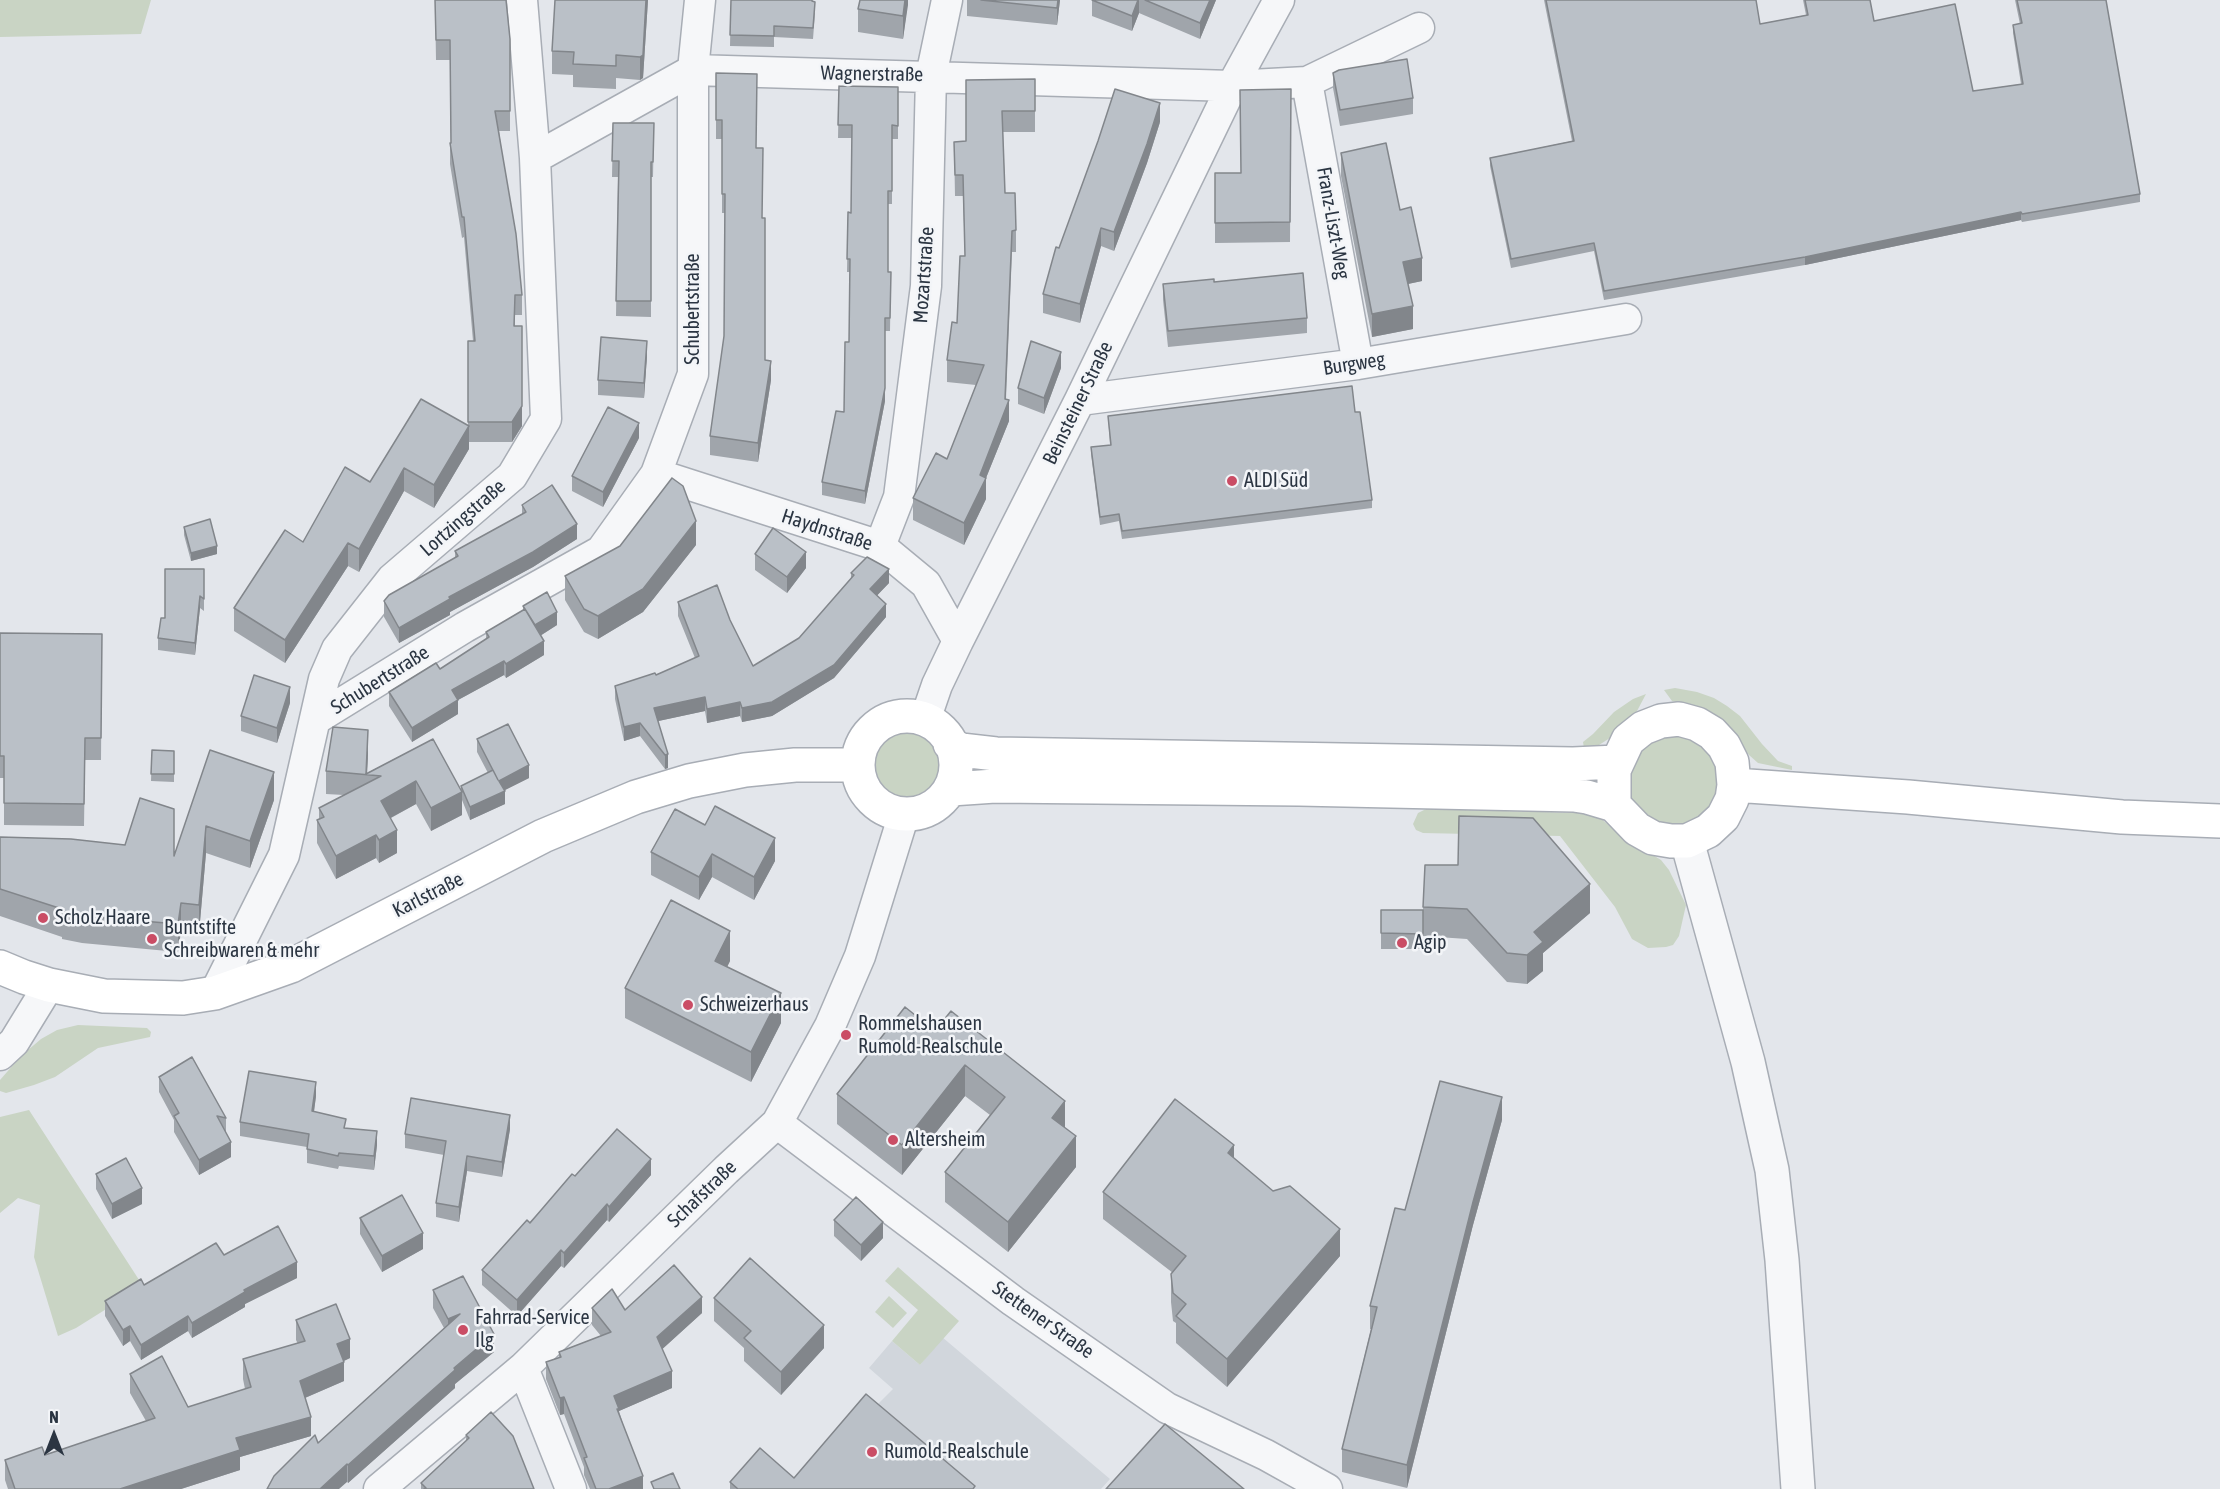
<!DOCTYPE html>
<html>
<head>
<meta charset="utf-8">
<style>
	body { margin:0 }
	#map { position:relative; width:2220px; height:1489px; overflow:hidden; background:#e3e6eb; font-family:"Asap Condensed",sans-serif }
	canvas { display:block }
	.north { position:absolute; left:24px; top:1405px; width:60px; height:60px; -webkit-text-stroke:4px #f3f5f8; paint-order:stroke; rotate:0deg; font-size:16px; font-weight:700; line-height:24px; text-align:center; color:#2b3542 }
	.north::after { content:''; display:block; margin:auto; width:21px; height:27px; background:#2b3542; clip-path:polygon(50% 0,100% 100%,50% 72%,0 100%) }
</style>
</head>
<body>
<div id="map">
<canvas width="2220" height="1489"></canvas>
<div class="north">N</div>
</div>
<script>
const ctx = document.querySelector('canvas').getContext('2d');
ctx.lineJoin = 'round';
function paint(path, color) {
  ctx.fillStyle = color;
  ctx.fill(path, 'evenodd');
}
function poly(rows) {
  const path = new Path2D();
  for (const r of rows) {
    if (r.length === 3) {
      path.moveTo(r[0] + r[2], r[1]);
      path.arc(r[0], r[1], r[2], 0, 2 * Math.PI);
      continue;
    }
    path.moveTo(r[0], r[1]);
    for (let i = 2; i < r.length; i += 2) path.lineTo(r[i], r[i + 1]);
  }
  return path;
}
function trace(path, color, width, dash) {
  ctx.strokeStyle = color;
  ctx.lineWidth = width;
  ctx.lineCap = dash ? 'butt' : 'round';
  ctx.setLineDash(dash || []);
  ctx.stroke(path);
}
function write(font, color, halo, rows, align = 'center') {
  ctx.font = font + ' "Asap Condensed",sans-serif';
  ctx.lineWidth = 5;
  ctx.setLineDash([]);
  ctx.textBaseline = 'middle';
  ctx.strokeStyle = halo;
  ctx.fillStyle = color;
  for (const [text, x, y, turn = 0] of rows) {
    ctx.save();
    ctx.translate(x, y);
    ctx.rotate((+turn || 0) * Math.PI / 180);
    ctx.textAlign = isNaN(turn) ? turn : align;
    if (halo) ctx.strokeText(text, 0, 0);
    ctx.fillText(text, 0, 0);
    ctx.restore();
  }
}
paint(poly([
	[942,1337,1110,1479,1101,1489,952,1489,866,1416,893,1389,869,1368,892,1341,920,1365]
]), '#d1d6dc');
paint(poly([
	[0,0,151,0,141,34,0,37],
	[1675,688,1697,692,1714,698,1727,706,1740,716,1762,744,1778,761,1792,766,1792,770,1758,763,1749,755,1738,741,1695,707,1672,701,1664,690],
	[1646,694,1637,711,1613,736,1599,745,1584,748,1583,742,1593,734,1614,712,1633,699],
	[907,764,33],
	[1658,735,1691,735,1716,755,1723,787,1697,825,1651,825,1629,802,1626,771,1633,756],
	[1426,809,1581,813,1597,815,1620,835,1661,860,1669,870,1686,905,1679,936,1673,945,1666,947,1648,948,1632,939,1615,907,1560,836,1423,833,1416,830,1413,824,1418,813],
	[78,1025,147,1028,151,1032,150,1037,98,1048,55,1077,34,1085,6,1093,0,1091,0,1080,21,1056,41,1039,57,1030],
	[29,1110,143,1286,76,1328,58,1336,34,1257,40,1205,18,1198,0,1213,0,1117],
	[898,1267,959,1321,920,1365,892,1341,918,1310,885,1281],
	[889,1296,907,1313,893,1328,875,1312]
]), '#c9d4c4');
const minor = poly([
	[1307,82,1358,364],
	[535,158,693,70,1232,86,1307,82,1419,28],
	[1080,400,1358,364,1626,319],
	[656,474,880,546,926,584,958,641],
	[880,546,899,497,926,286,931,76,947,0],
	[316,719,465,627,601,551,656,474,693,374,693,70,700,0],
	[925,720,937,685,958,641,1080,400,1232,86,1279,0],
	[215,993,284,855,324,679,337,649,392,579,512,476,546,419,535,158,522,0],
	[0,1055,14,1042,49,985],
	[777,1123,1013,1301,1167,1408,1266,1455,1327,1489],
	[523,1368,571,1489],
	[379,1489,523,1368,726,1170,777,1123,830,1026,860,956,904,814]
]);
const tertiary = poly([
	[1687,841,1748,1062,1772,1170,1782,1260,1798,1489]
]);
const secondary = poly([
	[907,765,49],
	[950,744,961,750,996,754,1573,764,1617,762],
	[1734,785,1908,797,2122,817,2220,821],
	[951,789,995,786,1299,789,1574,795,1587,797,1614,805,1637,829,1653,838,1671,841,1687,841,1708,831,1723,817,1732,799,1734,785,1732,762,1724,746,1712,733,1697,724,1679,719,1661,721,1643,728,1628,740,1614,770,1614,805],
	[0,967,24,977,49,985,104,996,183,998,215,993,291,966,543,836,636,797,689,781,745,770,795,765,857,765]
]);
trace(minor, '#a8adb5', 33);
trace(tertiary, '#a8adb5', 36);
trace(secondary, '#a8adb5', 36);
trace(minor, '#f6f7f9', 30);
trace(tertiary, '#f6f7f9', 33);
trace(secondary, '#fff', 33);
paint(poly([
	[435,0,510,39,510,131,499,131,522,295,522,315,515,315,515,326,522,426,512,442,469,442,469,449,434,508,404,491,359,572,348,566,285,663,234,631,234,608,303,542,370,482,468,426,468,341,473,341,464,237,462,238,450,164,450,143,451,143,450,60,436,60],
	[555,0,648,0,643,78,640,80,616,78,616,89,573,87,573,75,552,74,552,51],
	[731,0,815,13,813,39,774,37,774,47,730,46],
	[908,0,903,39,858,32,858,9],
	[967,0,1060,0,1057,25,967,16],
	[1092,0,1216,0,1200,39,1139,13,1132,31,1092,16],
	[1544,0,1756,0,1760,24,1806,15,1803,0,1870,0,1874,21,1973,91,2021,84,2013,33,2013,25,2020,24,2015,0,2106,0,2140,194,2140,202,2022,222,2021,220,1805,265,1604,300,1594,251,1511,268,1490,166,1490,158,1572,141],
	[716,73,756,148,762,218,765,360,771,380,758,462,710,455,710,436,724,336,725,213,722,213,722,139,716,139],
	[1333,73,1413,98,1413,114,1340,126,1333,88],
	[1035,79,1035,132,1003,132,1005,193,1016,230,1016,252,1012,252,1006,399,1009,421,986,478,986,499,964,545,913,520,913,498,947,459,976,385,947,382,947,360,957,323,965,256,963,196,955,196,954,142,966,141],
	[839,86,898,87,898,139,892,139,892,204,888,204,888,272,891,272,890,331,885,331,885,401,865,504,822,495,822,482,844,412,849,342,850,272,847,272,848,212,851,213,852,138,838,138],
	[1291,89,1290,242,1215,243,1215,173,1241,173],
	[1160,122,1147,163,1114,251,1101,246,1080,323,1043,313,1043,294,1059,248],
	[613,123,654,123,653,177,651,177,651,317,616,316,618,177,612,177],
	[1341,153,1400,210,1422,281,1408,284,1413,329,1372,337,1341,176],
	[1214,282,1307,318,1307,333,1168,347,1163,300,1163,284],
	[647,356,644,398,598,395,598,380],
	[1061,368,1044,414,1018,404,1018,388],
	[1355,412,1372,500,1372,508,1122,539,1119,521,1100,525,1091,454,1091,447,1110,445,1108,416],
	[639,438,603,507,572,491,572,476],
	[522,505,577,539,533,567,450,612,450,615,399,643,384,617,384,601,455,558,455,551,522,514],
	[184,527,217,554,191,561,184,535],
	[696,545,643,612,598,639,584,632,565,600,565,576],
	[755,554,806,568,787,593,755,570],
	[204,569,204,611,200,608,195,655,158,650,158,638,165,618],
	[851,573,889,583,877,595,886,617,834,678,772,716,742,722,740,716,707,723,705,711,658,721,668,768,665,769,640,736,624,741,615,699,615,686,656,675,695,658,678,616,678,602,730,620,753,666,799,638,851,579],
	[523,606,557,625,540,636,544,655,506,678,504,675,458,700,458,714,412,742,389,706,389,692,440,669,486,639,486,632,523,610],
	[0,633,102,634,101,760,85,760,84,826,4,825,4,778,0,778],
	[290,703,277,743,241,731,241,716],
	[433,739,461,791,461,786,488,773,477,752,477,739,529,778,505,790,505,804,470,820,462,800,462,815,431,831,416,804,391,818,397,853,379,863,376,858,336,879,317,843,317,820,319,819,319,808,344,795,326,794,326,771,368,753,367,773],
	[152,750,174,751,174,782,151,781],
	[210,750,274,800,250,868,206,853,199,933,181,931,178,952,82,943,62,939,62,937,0,916,0,837,174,856],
	[675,809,775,861,754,900,712,877,699,900,651,875,651,852],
	[1425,865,1590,913,1543,953,1543,971,1527,984,1507,982,1467,939,1423,936,1423,949,1381,949,1381,910,1423,910],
	[730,961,727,967,781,1023,751,1082,625,1018,625,988],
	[935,1031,1065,1128,1076,1167,1008,1252,945,1202,945,1172,990,1115,965,1096,902,1175,837,1124,837,1094],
	[159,1077,226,1118,226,1133,231,1157,199,1175,174,1132,174,1120,159,1092],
	[316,1096,314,1112,377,1145,374,1170,339,1166,338,1169,307,1163,307,1147,240,1136,240,1122],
	[1502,1120,1473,1225,1407,1488,1342,1472,1342,1449,1371,1329,1370,1329,1370,1306,1405,1210],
	[510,1129,502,1177,467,1171,459,1222,436,1217,436,1203,444,1155,405,1148,405,1134],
	[1234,1158,1340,1256,1227,1387,1176,1343,1176,1323,1173,1321,1171,1302,1171,1274,1173,1273,1103,1219,1103,1192],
	[96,1174,142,1204,112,1219,96,1189],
	[651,1175,609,1222,607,1220,564,1268,561,1266,517,1316,482,1285,482,1270,575,1176],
	[360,1218,423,1249,382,1272,360,1234],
	[834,1220,883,1238,861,1261,834,1236],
	[224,1255,297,1278,245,1304,245,1307,192,1338,188,1331,141,1360,130,1341,123,1346,105,1316,105,1301],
	[433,1290,494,1352,455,1384,455,1388,348,1483,318,1443,444,1328,433,1308],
	[714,1298,824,1348,781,1395,744,1361,744,1348,714,1321],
	[592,1308,702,1313,662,1349,672,1388,619,1411,643,1489,590,1489,584,1475,584,1467,564,1414,560,1415,546,1379,546,1362,559,1358,559,1352,601,1336,592,1325],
	[296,1320,350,1358,344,1361,344,1381,305,1398,311,1436,240,1457,240,1470,181,1489,8,1489,5,1480,5,1460,45,1455,146,1421,130,1393,130,1374,188,1407,245,1389,243,1379,243,1359,298,1344,296,1340],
	[466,1435,534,1489,421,1489,421,1483,466,1441],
	[794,1478,975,1489,730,1489,730,1482]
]), '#a0a5ab');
paint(poly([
	[646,0,648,0,643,78,640,80,640,57],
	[905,0,908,0,908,5,903,39,903,16],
	[1058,0,1060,0,1057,25,1057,8],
	[1138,0,1139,0,1139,13,1132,31,1132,16],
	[1210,0,1216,0,1200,39,1200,23],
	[1160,103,1160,122,1147,163,1114,251,1114,232],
	[2021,212,2021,220,1805,265,1805,257],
	[1101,228,1101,246,1080,323,1080,304],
	[1012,231,1005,408,1009,400,1009,421,986,478,986,499,964,545,964,523,980,475],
	[1422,258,1422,281,1403,285,1403,262],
	[1413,306,1413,329,1372,337,1372,314],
	[885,318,885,401,865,504,865,491],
	[647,341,647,356,644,398,644,383],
	[1061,352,1061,368,1044,414,1044,398],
	[771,361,771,380,758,462,758,443],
	[522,406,522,426,512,442,512,422],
	[639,423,639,438,603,507,603,492],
	[469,426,469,449,434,508,434,485],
	[404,468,404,491,359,572,359,549],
	[696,521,696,545,643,612,598,639,598,616],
	[577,524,577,539,533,567,450,612,450,615,399,643,399,628,449,597],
	[348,543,348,566,285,663,285,640],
	[217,546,217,554,191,561,191,553],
	[806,552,806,568,787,593,787,577],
	[889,569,889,583,870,603,870,589],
	[200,596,200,608,195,655,195,643],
	[886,604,886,617,834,678,772,716,742,722,742,708],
	[557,612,557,625,535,639,535,625],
	[544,641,544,655,506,678,506,664],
	[504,661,504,675,458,700,458,714,412,742,412,728,452,690],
	[290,687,290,703,277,743,277,728],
	[705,697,705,711,654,722,654,708],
	[740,702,740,716,707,723,707,709],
	[640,723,640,736,624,741,624,727],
	[368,730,368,753,367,775,366,775],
	[668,754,668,768,665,769,665,755],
	[529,765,529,778,499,793,499,781],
	[274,772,274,800,250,868,250,841],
	[416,781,416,804,381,823,381,801],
	[505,791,505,804,470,820,470,807],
	[462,792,462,815,431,831,431,808],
	[206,826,206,853,199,933,199,905],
	[397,830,397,853,379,863,379,840],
	[376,835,376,858,336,879,336,856],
	[775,838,775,861,754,900,754,877],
	[712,854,712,877,699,900,699,877],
	[1590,884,1590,913,1543,953,1543,971,1527,984,1527,955,1534,932],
	[181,903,181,931,178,952,178,924],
	[730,931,730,961,715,991,715,961],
	[781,993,781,1023,751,1082,751,1052],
	[965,1065,965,1096,902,1175,902,1145],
	[316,1082,316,1096,312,1125,312,1111],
	[1502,1097,1502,1120,1473,1225,1407,1488,1407,1465,1473,1202],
	[1065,1101,1065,1131,1052,1118],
	[510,1115,510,1129,502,1177,502,1162],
	[377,1131,377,1145,374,1170,374,1156],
	[1076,1136,1076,1167,1008,1252,1008,1222],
	[231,1142,231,1157,199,1175,199,1160],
	[1234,1145,1234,1173,1228,1153],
	[467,1156,467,1171,459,1222,459,1207],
	[651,1159,651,1175,609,1222,609,1207],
	[142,1188,142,1204,112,1219,112,1204],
	[607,1204,607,1220,564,1268,564,1253],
	[883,1222,883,1238,861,1261,861,1245],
	[1340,1229,1340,1256,1227,1387,1227,1359],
	[423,1233,423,1249,382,1272,382,1256],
	[561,1250,561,1266,517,1316,517,1300],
	[297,1262,297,1278,245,1304,245,1307,192,1338,192,1323,244,1290],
	[702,1297,702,1313,657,1354,657,1337],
	[460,1314,448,1337,448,1319],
	[188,1316,188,1331,141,1360,141,1345],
	[824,1325,824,1348,781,1395,781,1372],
	[130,1326,130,1341,123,1346,123,1330],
	[494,1334,494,1352,455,1384,455,1388,348,1483,348,1465,454,1368],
	[350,1339,350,1358,337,1364,337,1344],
	[344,1362,344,1381,300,1400,300,1381],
	[672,1371,672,1388,619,1411,619,1426,614,1396],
	[564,1397,564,1414,560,1415,560,1398],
	[311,1417,311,1436,240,1457,240,1470,181,1489,120,1489,236,1438],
	[347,1464,347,1482,339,1489,320,1489],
	[643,1476,643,1489,609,1489]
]), '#82868b');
const building = poly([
	[435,0,506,0,510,39,510,111,495,111,516,234,522,295,515,295,514,326,522,326,522,406,512,422,468,422,468,341,475,341,464,217,462,217,450,143,451,143,450,40,436,40,435,0],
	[555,0,646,0,643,55,640,57,616,55,616,66,573,64,574,52,552,51,555,0],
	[731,0,812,0,812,1,815,2,813,28,774,26,774,36,730,35,731,0],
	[860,0,905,0,903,16,858,9,860,0],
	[981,0,1058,0,1057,8,981,0],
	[1092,0,1138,0,1132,16,1092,0],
	[1145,0,1210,0,1200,23,1145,0],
	[1546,0,1756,0,1760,24,1808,15,1805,0,1870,0,1874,21,1955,4,1973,91,2023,84,2013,25,2022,23,2017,0,2106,0,2140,194,2022,214,2021,212,1805,257,1604,291,1594,243,1511,259,1490,158,1574,141,1546,0],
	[1407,59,1413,98,1340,110,1333,73,1339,70,1407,59],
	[716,73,757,74,756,148,763,148,762,218,765,218,765,360,771,361,758,443,710,436,724,336,725,194,722,194,722,120,716,120,716,73],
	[1035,79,1035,111,1002,111,1005,193,1015,193,1016,230,1012,231,1005,399,1009,400,980,475,986,478,964,523,913,498,936,453,947,459,984,365,947,360,952,322,957,323,960,256,965,256,963,175,955,175,954,142,966,141,966,80,1035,79],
	[839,86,898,87,898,126,892,125,892,191,888,191,888,272,891,272,890,318,885,318,885,388,865,491,822,482,836,411,844,412,845,342,849,342,850,259,847,259,848,212,851,213,852,125,838,125,839,86],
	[1115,89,1160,103,1147,144,1114,232,1101,228,1080,304,1043,294,1056,247,1059,248,1098,141,1115,89],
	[1291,89,1290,222,1215,223,1215,173,1241,173,1240,90,1291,89],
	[613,123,654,123,653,162,651,162,651,301,616,301,619,161,612,161,613,123],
	[1386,143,1400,210,1411,207,1422,258,1403,262,1413,306,1372,314,1341,153,1386,143],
	[1303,273,1307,318,1168,331,1163,284,1214,279,1214,282,1303,273],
	[601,337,647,341,644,383,598,380,601,337],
	[1031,341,1061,352,1044,398,1018,388,1031,341],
	[1352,386,1355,412,1360,412,1372,500,1122,531,1119,514,1100,517,1091,447,1111,445,1108,416,1352,386],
	[421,399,469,426,434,485,404,468,359,549,348,543,285,640,234,608,285,530,303,542,345,467,370,482,421,399],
	[608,407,639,423,603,492,572,476,608,407],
	[672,478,683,486,696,521,643,589,598,616,584,609,565,576,620,546,672,478],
	[552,485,577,524,533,552,449,597,450,599,399,628,384,601,389,595,458,556,455,551,526,512,522,505,552,485],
	[210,519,217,546,191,553,184,527,210,519],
	[773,528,806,552,787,577,755,554,773,528],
	[867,557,889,569,870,589,886,604,834,665,772,702,742,708,740,702,707,709,705,697,654,708,668,754,665,755,640,723,624,727,615,686,655,673,656,675,699,656,678,602,717,585,730,620,753,666,799,638,854,575,851,573,867,557],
	[165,569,204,569,204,599,200,596,195,643,158,638,161,618,165,618,165,569],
	[547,592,557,612,535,625,525,609,544,641,506,664,504,661,452,690,458,700,412,728,389,692,436,663,440,669,489,637,486,632,525,609,523,606,547,592],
	[0,633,102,634,101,738,85,738,84,804,4,803,4,756,0,756,0,633],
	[254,675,290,687,277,728,241,716,254,675],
	[508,724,529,765,499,781,505,791,470,807,461,786,493,770,498,780,477,739,508,724],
	[333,727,368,730,366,774,433,739,462,792,431,808,416,781,381,801,397,830,379,840,376,835,336,856,317,820,324,817,319,808,381,776,326,771,333,727],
	[152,750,174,751,174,774,151,774,152,750],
	[210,750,274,772,250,841,206,826,199,905,181,903,178,924,82,916,62,911,62,909,0,889,0,837,71,839,125,845,140,798,174,809,174,856,210,750],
	[715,806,775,838,754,877,712,854,699,877,651,852,675,809,705,825,715,806],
	[1459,816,1533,818,1590,884,1534,932,1543,942,1527,955,1507,953,1467,909,1423,907,1425,865,1458,865,1459,816],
	[671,900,730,931,715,961,781,993,751,1052,625,988,671,900],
	[1381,910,1423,910,1423,934,1381,933,1381,910],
	[905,1007,935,1031,951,1011,1065,1101,1052,1118,1076,1136,1008,1222,945,1172,1005,1097,965,1065,902,1145,837,1094,905,1007],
	[192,1057,226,1118,217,1116,231,1142,199,1160,174,1116,179,1113,159,1077,192,1057],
	[249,1071,316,1082,312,1111,346,1119,344,1128,377,1131,374,1156,339,1153,338,1156,307,1149,309,1134,240,1122,249,1071],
	[1440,1081,1502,1097,1473,1202,1407,1465,1342,1449,1377,1307,1370,1306,1395,1208,1405,1210,1440,1081],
	[411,1098,510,1115,502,1162,467,1156,459,1207,436,1203,446,1141,405,1134,411,1098],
	[1175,1099,1234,1145,1228,1153,1273,1191,1290,1186,1340,1229,1227,1359,1176,1316,1186,1304,1173,1293,1171,1274,1186,1256,1103,1192,1175,1099],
	[617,1129,651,1159,609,1207,607,1204,564,1253,561,1250,517,1300,482,1270,527,1220,530,1223,572,1174,575,1176,617,1129],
	[126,1158,142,1188,112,1204,96,1174,126,1158],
	[402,1195,423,1233,382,1256,360,1218,402,1195],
	[856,1197,883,1222,861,1245,834,1220,856,1197],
	[278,1226,297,1262,244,1290,245,1292,192,1323,188,1316,141,1345,130,1326,123,1330,105,1301,141,1279,144,1285,216,1243,224,1255,278,1226],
	[750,1258,824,1325,781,1372,744,1338,751,1331,714,1298,750,1258],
	[674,1265,702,1297,657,1337,672,1371,614,1396,619,1409,617,1409,643,1476,609,1489,596,1489,584,1458,587,1457,564,1397,560,1398,546,1362,561,1357,559,1352,611,1332,592,1308,612,1289,625,1310,674,1265],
	[463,1276,494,1334,454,1368,455,1370,348,1465,347,1464,320,1489,267,1489,274,1476,315,1435,318,1443,460,1314,448,1319,433,1290,463,1276],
	[336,1304,350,1339,337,1344,344,1362,300,1381,311,1417,236,1438,240,1450,120,1489,15,1489,5,1460,42,1447,45,1455,155,1418,130,1374,162,1356,188,1407,251,1387,243,1359,305,1341,296,1320,336,1304],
	[866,1394,975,1486,973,1489,738,1489,730,1482,760,1448,794,1478,866,1394],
	[491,1412,513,1436,534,1489,424,1489,426,1488,421,1483,469,1438,466,1435,491,1412],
	[1165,1424,1244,1489,1106,1489,1165,1424],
	[673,1473,680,1489,654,1489,651,1482,673,1473]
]);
paint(building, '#bac0c7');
trace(building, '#82868b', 1.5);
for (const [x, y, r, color] of [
	[1232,481,6,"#ca4d65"],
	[43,918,6,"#ca4d65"],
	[152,939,6,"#ca4d65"],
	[1402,943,6,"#ca4d65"],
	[688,1005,6,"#ca4d65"],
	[846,1035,6,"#ca4d65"],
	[893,1140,6,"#ca4d65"],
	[463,1330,6,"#ca4d65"],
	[872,1452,6,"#ca4d65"]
]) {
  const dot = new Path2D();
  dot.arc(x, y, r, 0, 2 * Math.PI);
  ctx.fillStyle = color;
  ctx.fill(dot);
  trace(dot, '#f3f5f8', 2);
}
write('20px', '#2b3542', '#f3f5f8', [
	["Wagnerstraße",872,74,1],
	["Franz-Liszt-Weg",1333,223,80],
	["Mozartstraße",924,275,-86],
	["Schubertstraße",693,309,-90],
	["Burgweg",1354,364,-9],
	["Beinsteiner Straße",1078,403,-64],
	["Lortzingstraße",463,518,-41],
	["Haydnstraße",827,530,18],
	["Schubertstraße",380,680,-32],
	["Karlstraße",428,895,-27],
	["Schafstraße",702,1194,-44],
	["Stettener Straße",1043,1320,35]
]);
write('20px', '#2b3542', '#f3f5f8', [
	["ALDI Süd",1244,481],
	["Scholz Haare",55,918],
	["Buntstifte",164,928],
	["Schreibwaren & mehr",164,951],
	["Agip",1414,943],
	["Schweizerhaus",700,1005],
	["Rommelshausen",858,1024],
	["Rumold-Realschule",858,1047],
	["Altersheim",905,1140],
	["Fahrrad-Service",475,1318],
	["Ilg",475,1341],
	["Rumold-Realschule",884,1452]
], 'left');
</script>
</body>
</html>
